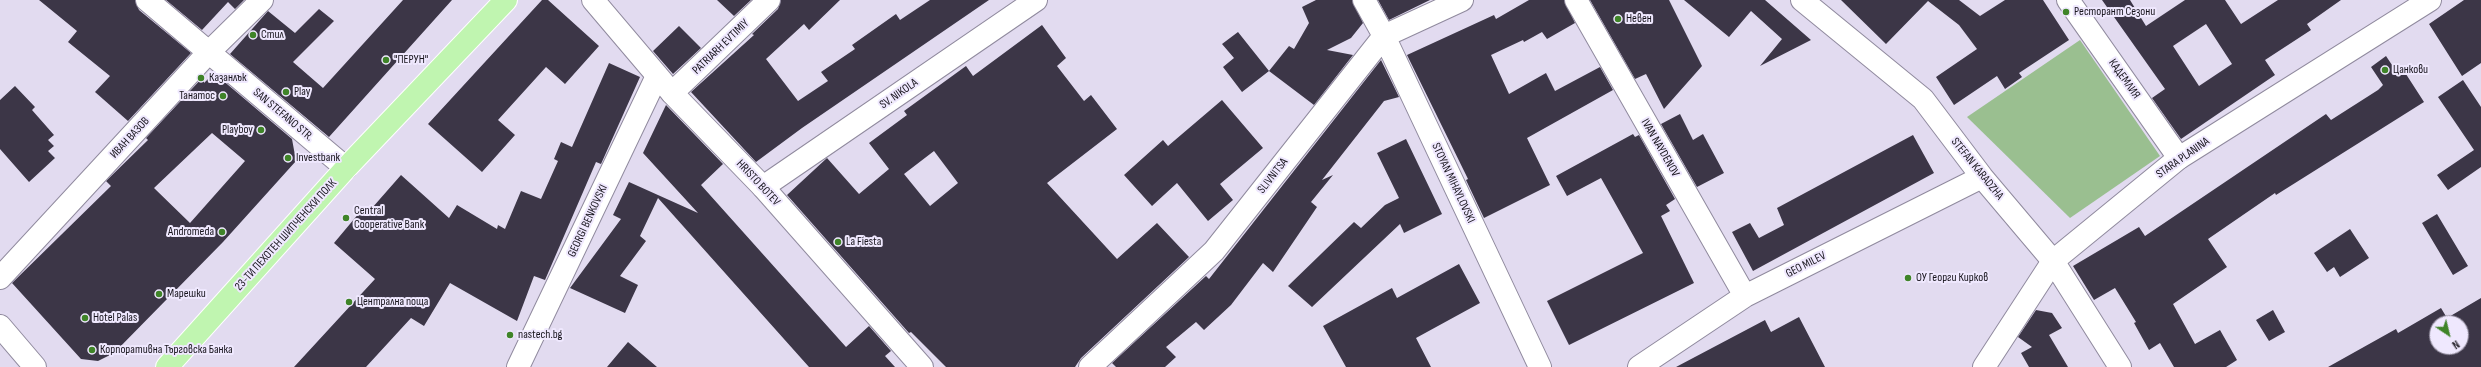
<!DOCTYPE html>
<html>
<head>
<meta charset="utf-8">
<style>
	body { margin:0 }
	#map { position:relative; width:2481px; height:367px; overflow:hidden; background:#e2dbf0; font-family:"Sofia Sans Condensed",sans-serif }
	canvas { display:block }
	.north { position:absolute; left:2429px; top:315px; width:40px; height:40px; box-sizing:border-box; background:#efe8fe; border:1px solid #9993a4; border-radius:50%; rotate:145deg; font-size:11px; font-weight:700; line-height:16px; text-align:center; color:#17141c }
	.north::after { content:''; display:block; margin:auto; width:14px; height:18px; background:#3f8428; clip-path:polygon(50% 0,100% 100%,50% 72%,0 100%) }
</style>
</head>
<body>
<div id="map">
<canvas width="2481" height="367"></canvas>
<div class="north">N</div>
</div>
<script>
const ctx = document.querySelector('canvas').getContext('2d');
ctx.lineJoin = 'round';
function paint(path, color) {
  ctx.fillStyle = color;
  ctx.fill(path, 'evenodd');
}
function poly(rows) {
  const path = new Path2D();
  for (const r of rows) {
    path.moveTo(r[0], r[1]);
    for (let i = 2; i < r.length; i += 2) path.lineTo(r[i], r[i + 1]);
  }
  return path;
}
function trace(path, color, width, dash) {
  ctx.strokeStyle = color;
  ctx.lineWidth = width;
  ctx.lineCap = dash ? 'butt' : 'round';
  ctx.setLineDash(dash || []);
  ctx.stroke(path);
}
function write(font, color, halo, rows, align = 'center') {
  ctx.font = font + ' "Sofia Sans Condensed",sans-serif';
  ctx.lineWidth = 4;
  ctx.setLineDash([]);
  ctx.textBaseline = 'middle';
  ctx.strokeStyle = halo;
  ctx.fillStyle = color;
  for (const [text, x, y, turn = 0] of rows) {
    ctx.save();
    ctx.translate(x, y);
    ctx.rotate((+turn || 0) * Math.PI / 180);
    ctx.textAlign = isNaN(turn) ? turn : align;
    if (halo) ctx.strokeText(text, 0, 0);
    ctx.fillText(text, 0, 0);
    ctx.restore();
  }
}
paint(poly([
	[2080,40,2160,156,2070,218,1967,117]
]), '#9abf90');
paint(poly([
	[39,0,135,0,139,10,191,53,128,121,95,92,110,76,68,42,77,31],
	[166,0,244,0,235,9,228,2,202,30],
	[403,0,452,0,329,137,230,54,268,11,295,33,319,9,334,21,293,62,323,88],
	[542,0,548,0,599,46,565,84,546,67,498,120,515,135,482,172,428,124],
	[717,0,751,0,734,16],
	[781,0,840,0,809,30,804,24,766,59,798,101,828,81,821,72,855,49,852,45,896,14,900,20,930,0,989,0,802,128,756,162,691,92,754,35,752,34,778,9],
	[1316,0,1352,0,1363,23,1351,38,1327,50,1353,55,1314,105,1269,71,1289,46,1294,49,1309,23,1302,7],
	[1378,0,1430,0,1389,20],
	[1529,0,1564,0,1575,23,1547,39,1542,32,1524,42,1523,40,1491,55,1509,94,1546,73,1555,91,1600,67,1613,90,1527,138,1550,185,1484,218,1466,180,1468,179,1407,55,1494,15,1496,19],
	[1590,0,1669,0,1702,66,1664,109,1646,74,1635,79],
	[1684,0,1765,0,1811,40,1760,66,1782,39,1751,11,1729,37],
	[1841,0,1959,0,1980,16,2005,0,2043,0,2069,40,2019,73,2022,77,2005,89,1997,76,1954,105,1936,77,1977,49,1959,25,1928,1,1886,44],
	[2102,0,2130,0,2146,26,2185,0,2225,0,2241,24,2278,0,2341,0,2307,24,2311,30,2265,60,2275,75,2181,139,2152,98,2165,89],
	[2206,24,2232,64,2199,86,2173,46],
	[2464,0,2481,0,2481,63,2462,76,2429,24],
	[1042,25,1066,58,1057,66,1084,101,1091,95,1117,129,1047,183,1117,259,1157,223,1189,257,1081,358,1075,367,946,367,911,332,909,333,787,195,827,158,859,194,889,169,869,143,907,115,904,111,966,66,973,76],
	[934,151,958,183,930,206,904,174],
	[679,26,701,48,673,74,653,51],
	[1238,32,1269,71,1242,92,1223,67,1234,58,1222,44],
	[2386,56,2398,74,2404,71,2424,102,2276,195,2275,193,2208,239,2227,267,2173,304,2195,344,2220,330,2237,360,2226,367,2174,367,2160,343,2149,350,2134,323,2136,322,2115,288,2094,300,2073,266,2139,227,2145,236,2326,114,2331,120,2378,90,2383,85,2371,67],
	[1381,60,1399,97,1384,101,1322,180,1333,175,1311,202,1317,207,1273,272,1263,263,1231,305,1204,330,1196,322,1166,347,1176,357,1165,367,1116,367,1112,363,1206,276,1209,279],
	[609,63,640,77,601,164,596,162,545,280,534,276,517,321,450,283,424,326,411,318,366,367,294,367,375,279,334,243,360,212,365,216,401,175,449,218,457,205,497,229,498,225,505,229,521,191,541,199,558,161,554,159,561,142,572,147],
	[214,73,292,139,296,161,223,242,114,353,98,361,81,359,12,283,111,186,106,181,148,140,146,138,204,76,204,83],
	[212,133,245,161,190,223,154,188],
	[2463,80,2481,107,2481,167,2448,190,2437,175,2474,150,2438,97],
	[15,86,35,107,32,110,54,135,48,140,54,146,48,151,55,158,29,182,0,149,0,100],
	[1222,100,1263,148,1220,184,1233,200,1208,221,1177,183,1152,206,1124,175,1163,140,1168,146],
	[666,105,723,164,701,185,846,347,869,326,891,351,885,356,895,367,809,367,658,198,640,236,646,241,620,276,638,285,625,313,570,288,621,219,613,215,629,182,698,213,643,153],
	[1680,114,1693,140,1703,134,1724,173,1697,187,1661,124],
	[1633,134,1635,137,1639,135,1675,199,1666,205,1670,211,1661,216,1694,283,1569,345,1547,301,1643,253,1601,178,1567,196,1556,176],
	[1913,135,1934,173,1753,271,1732,232,1750,223,1759,238,1784,225,1777,208],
	[1406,139,1442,214,1404,233,1400,224,1312,307,1288,286,1354,222,1361,228,1385,205,1399,198,1377,153],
	[2437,214,2468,266,2453,275,2422,223],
	[2350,229,2369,258,2340,277,2334,267,2327,272,2314,253],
	[1459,264,1480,303,1416,338,1431,367,1346,367,1323,326,1392,288,1397,298],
	[2481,298,2481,367,2328,367,2396,329,2398,333,2441,308,2447,318],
	[2437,323,2461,323,2461,347,2437,347],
	[2036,310,2052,313,2062,328,2049,335,2068,367,2029,367,2021,353,2032,347,2018,337],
	[2273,310,2285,332,2269,341,2256,320],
	[1799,317,1825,367,1676,367,1765,320,1771,332],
	[628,342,657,367,607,367]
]), '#3c3647');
const minor = poly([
	[147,0,346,168],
	[1364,0,1384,36,1540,367],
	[1576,0,1745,296],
	[1802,0,1923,99,1982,177,2053,261,2120,367],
	[2068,0,2179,158],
	[672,93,769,0],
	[763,187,1036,0],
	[0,278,209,52,262,0],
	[0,326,35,367],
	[518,367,657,76],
	[1090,367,1214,251,1384,36,1462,0],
	[1639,367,1745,296,1982,177]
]);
const tertiary = poly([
	[1984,367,2053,261,2179,158,2430,0]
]);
const secondary = poly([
	[593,0,672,93,763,187,922,367]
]);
const primary = poly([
	[167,367,346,168,506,0]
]);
trace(minor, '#908a9e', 24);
trace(tertiary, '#908a9e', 24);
trace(secondary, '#908a9e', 24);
trace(primary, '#fff', 24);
trace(minor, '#fff', 22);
trace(tertiary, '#fff', 22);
trace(secondary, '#fff', 22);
trace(primary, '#c0f5b0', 22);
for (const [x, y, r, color] of [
	[2066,12,4,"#3f8428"],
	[1618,19,4,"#3f8428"],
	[253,35,4,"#3f8428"],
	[386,60,4,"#3f8428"],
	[2385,70,4,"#3f8428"],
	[201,78,4,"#3f8428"],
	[286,92,4,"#3f8428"],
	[223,96,4,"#3f8428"],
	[261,130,4,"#3f8428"],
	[288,158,4,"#3f8428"],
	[346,218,4,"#3f8428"],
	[222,232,4,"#3f8428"],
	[838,242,4,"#3f8428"],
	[1908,278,4,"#3f8428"],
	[159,294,4,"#3f8428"],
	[349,302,4,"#3f8428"],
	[85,318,4,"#3f8428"],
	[510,335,4,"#3f8428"],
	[92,350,4,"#3f8428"]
]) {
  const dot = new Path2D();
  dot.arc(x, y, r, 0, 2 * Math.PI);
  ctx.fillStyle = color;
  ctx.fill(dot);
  trace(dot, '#efe8fe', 1.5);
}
write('12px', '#17141c', '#efe8fe', [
	["Ресторант Сезони",2074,12],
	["Невен",1626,19],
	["Стил",261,35],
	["\"ПЕРУН\"",394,60],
	["Цанкови",2393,70],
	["Казанлък",209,78],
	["Play",294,92],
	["Танатос",215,96,"right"],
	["Playboy",253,130,"right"],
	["Investbank",296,158],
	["Central",354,211],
	["Cooperative Bank",354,225],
	["Andromeda",214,232,"right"],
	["La Fiesta",846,242],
	["ОУ Георги Кирков",1916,278],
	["Марешки",167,294],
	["Централна поща",357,302],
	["Hotel Palas",93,318],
	["nastech.bg",518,335],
	["Корпоративна Търговска Банка",100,350]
], 'left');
write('12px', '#17141c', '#efe8fe', [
	["PATRIARH EVTIMIY",721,47,-44],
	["КАДЕМЛИЯ",2124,79,55],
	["SV. NIKOLA",899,94,-35],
	["SAN STEFANO STR.",283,115,40],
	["ИВАН ВАЗОВ",130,138,-47],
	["IVAN NAYDENOV",1660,148,60],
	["STARA PLANINA",2183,158,-35],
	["STEFAN KARADZHA",1977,169,51],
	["SLIVNITSA",1273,176,-52],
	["HRISTO BOTEV",758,183,47],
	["STOYAN MIHAYLOVSKI",1453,183,65],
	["GEORGI BENKOVSKI",588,221,-65],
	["23-ТИ ПЕХОТЕН ШИПЧЕНСКИ ПОЛК",286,235,-48],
	["GEO MILEV",1806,265,-27]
]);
</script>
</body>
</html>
